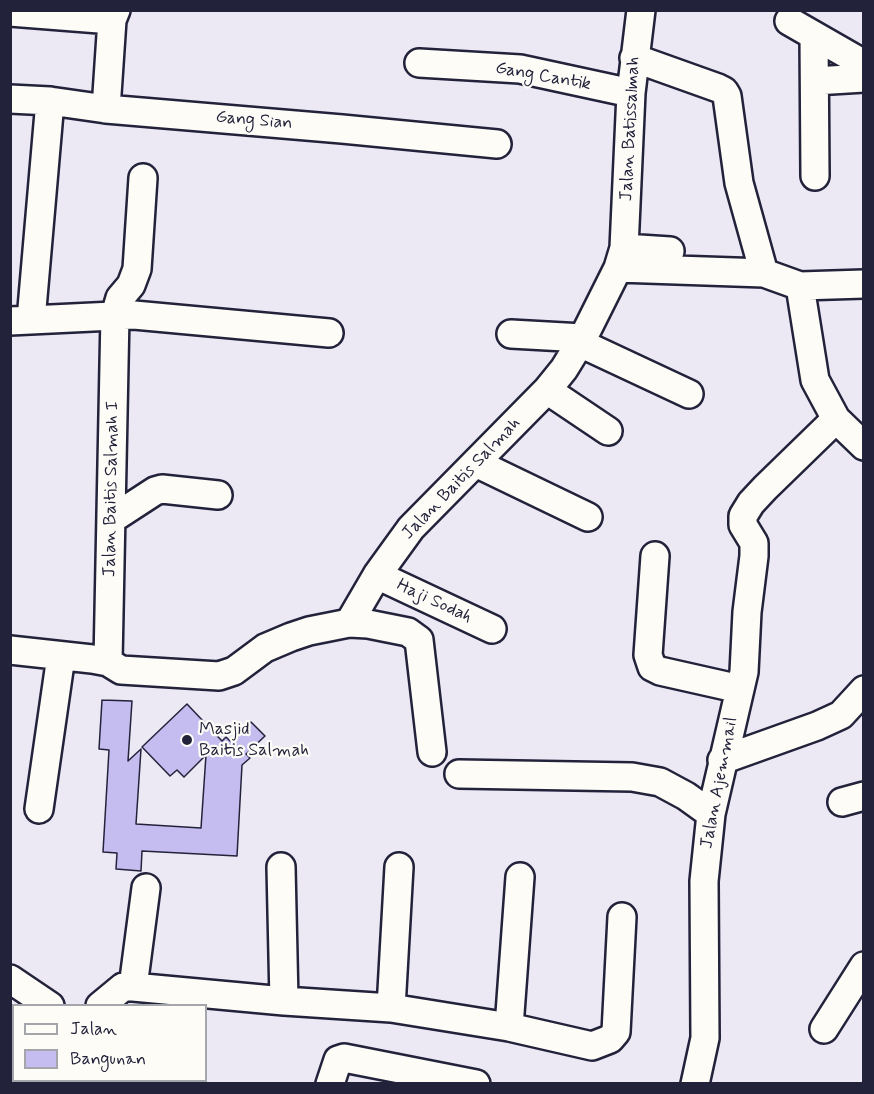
<!DOCTYPE html>
<html>
<head>
<meta charset="utf-8">
<style>
	body { margin:0 }
	#map { position:relative; width:874px; height:1094px; overflow:hidden; background:#ece9f5; font-family:Mynerve,sans-serif }
	canvas { display:block }
	.frame { position:absolute; inset:0; border:12px solid #22223b; pointer-events:none }
	.legend { position:absolute; left:12px; top:1004px; width:195px; height:78px; box-sizing:border-box; background:#fdfcf7; border:2px solid #a5a5ac; margin:0; padding:8px 10px; list-style:none; font-size:18px; color:#22223b }
	.legend li { display:flex; align-items:center; gap:12px; height:30px }
	.legend b { width:30px; border:2px solid #a5a5ac }
</style>
</head>
<body>
<div id="map">
<canvas width="874" height="1094"></canvas>
<div class="frame"></div>
<ul class="legend">
<li><b style="height:8px;background:#fdfcf7"></b>Jalan</li>
<li><b style="height:16px;background:#c5bdef"></b>Bangunan</li>
</ul>
</div>
<script>
const ctx = document.querySelector('canvas').getContext('2d');
ctx.lineJoin = 'round';
function paint(path, color) {
  ctx.fillStyle = color;
  ctx.fill(path, 'evenodd');
}
function poly(rows) {
  const path = new Path2D();
  for (const r of rows) {
    path.moveTo(r[0], r[1]);
    for (let i = 2; i < r.length; i += 2) path.lineTo(r[i], r[i + 1]);
  }
  return path;
}
function trace(path, color, width, dash) {
  ctx.strokeStyle = color;
  ctx.lineWidth = width;
  ctx.lineCap = dash ? 'butt' : 'round';
  ctx.setLineDash(dash || []);
  ctx.stroke(path);
}
function write(font, color, halo, rows, align = 'center') {
  ctx.font = font + ' Mynerve,sans-serif';
  ctx.lineWidth = 4.5;
  ctx.setLineDash([]);
  ctx.textBaseline = 'middle';
  ctx.strokeStyle = halo;
  ctx.fillStyle = color;
  for (const [text, x, y, turn = 0] of rows) {
    ctx.save();
    ctx.translate(x, y);
    ctx.rotate((+turn || 0) * Math.PI / 180);
    ctx.textAlign = isNaN(turn) ? turn : align;
    if (halo) ctx.strokeText(text, 0, 0);
    ctx.fillText(text, 0, 0);
    ctx.restore();
  }
}
const building = poly([
	[102,700,132,701,128,761,141,749,136,824,201,828,206,755,184,777,177,770,170,776,142,747,187,704,222,741,226,737,230,741,251,722,265,736,246,754,250,758,242,765,237,856,142,851,141,871,116,869,117,853,103,852,109,750,99,749,102,700]
]);
paint(building, '#c5bdef');
trace(building, '#22223b', 1.5);
const minor = poly([
	[10,12,112,20],
	[789,21,864,64],
	[814,36,815,176],
	[634,58,718,88,724,91,727,96,739,183,764,273],
	[419,63,520,69,631,93],
	[815,81,864,78],
	[10,99,50,101,106,109,342,129,497,144],
	[106,109,112,20,116,10],
	[624,248,670,251],
	[618,268,764,273,800,286,815,380,836,419,864,446],
	[800,286,864,284],
	[31,320,50,101],
	[10,321,134,315,329,333],
	[511,334,583,338],
	[580,343,689,394],
	[547,390,608,431],
	[476,463,588,517],
	[112,519,155,491,162,489,218,495],
	[655,556,648,655,652,667,660,671,740,689],
	[377,575,492,629],
	[349,623,368,624,408,632,419,640,432,752],
	[10,650,92,659,108,662,121,670,219,676,234,671,265,648,291,637,309,631,349,623,377,575,411,528,547,390,564,369,583,338,618,268,624,248,631,93,641,10],
	[108,662,115,315,120,298,131,285,137,269,143,178],
	[722,760,817,726,841,715,864,690],
	[459,774,632,777,660,782,686,796,711,814],
	[842,802,864,796],
	[39,809,61,656],
	[281,867,284,1001],
	[10,979,50,1006],
	[133,987,146,888],
	[100,1006,123,987,133,987,284,1001,391,1008,509,1027,592,1046,610,1039,616,1032,622,917],
	[391,1008,399,867],
	[509,1027,520,877],
	[824,1029,864,966],
	[153,1080,157,1084],
	[107,1084,108,1080],
	[330,1084,338,1060,344,1058,476,1084],
	[695,1084,705,1038,704,881,711,814,744,672,747,612,754,556,754,543,743,525,743,516,751,503,765,488,836,419]
]);
trace(minor, '#22223b', 32);
trace(minor, '#fdfcf7', 27);
for (const [x, y, r, color] of [
	[187,740,6,"#22223b"]
]) {
  const dot = new Path2D();
  dot.arc(x, y, r, 0, 2 * Math.PI);
  ctx.fillStyle = color;
  ctx.fill(dot);
  trace(dot, '#fdfcf7', 2);
}
write('18px', '#22223b', '#fdfcf7', [
	["Gang Cantik",543,77,10],
	["Gang Sian",254,121,5],
	["Jalan Batissalmah",631,129,-87],
	["Jalan Baitis Salmah",462,479,-46],
	["Jalan Baitis Salmah I",112,489,-89],
	["Haji Sodah",434,602,25],
	["Jalan Ajemmail",720,783,-79]
]);
write('18px', '#22223b', '#fdfcf7', [
	["Masjid",199,730],
	["Baitis Salmah",199,751]
], 'left');
</script>
</body>
</html>
